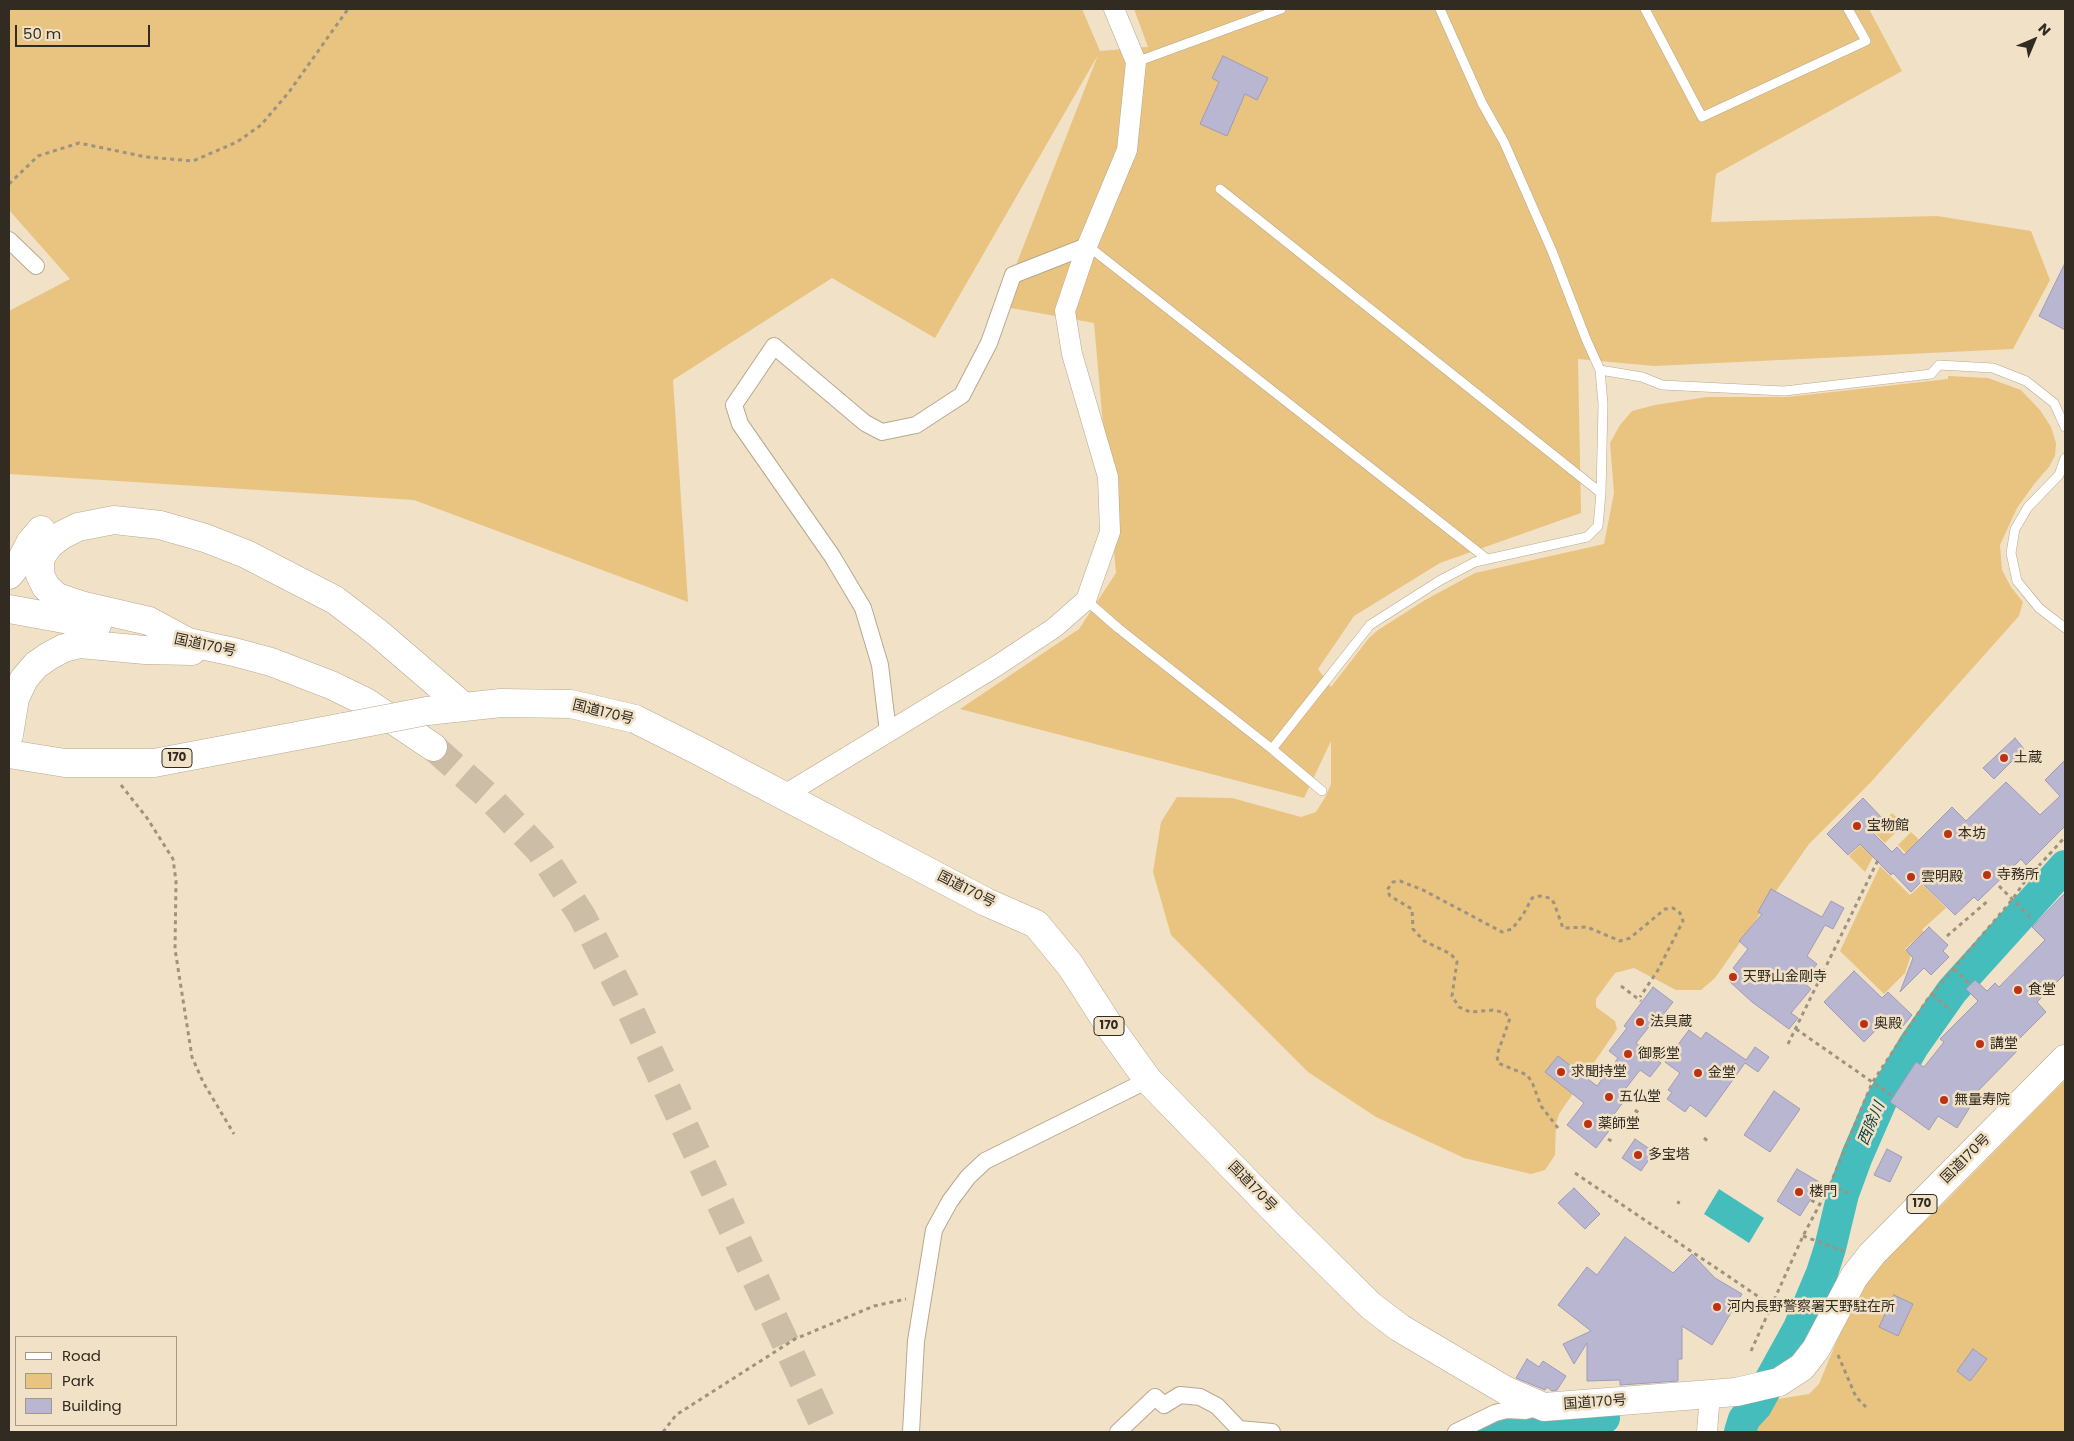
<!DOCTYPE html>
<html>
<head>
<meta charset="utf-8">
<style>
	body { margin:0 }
	#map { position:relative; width:2074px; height:1441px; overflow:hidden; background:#f1e2c7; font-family:Poppins,sans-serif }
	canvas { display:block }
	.frame { position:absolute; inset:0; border:10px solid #312b21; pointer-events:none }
	.legend { position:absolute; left:15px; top:1336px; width:162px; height:90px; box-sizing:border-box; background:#f1e2c7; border:1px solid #a49985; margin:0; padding:6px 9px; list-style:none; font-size:15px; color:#312b21 }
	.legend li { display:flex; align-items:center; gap:10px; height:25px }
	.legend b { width:25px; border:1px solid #a49985 }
	.north { position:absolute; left:2009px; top:15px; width:50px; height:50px; -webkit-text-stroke:4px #f1e2c7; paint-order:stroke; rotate:45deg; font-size:14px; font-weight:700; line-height:20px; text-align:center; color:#312b21 }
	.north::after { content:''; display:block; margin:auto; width:18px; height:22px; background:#312b21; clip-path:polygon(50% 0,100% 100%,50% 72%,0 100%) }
	.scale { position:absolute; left:15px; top:25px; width:135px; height:22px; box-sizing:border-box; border:2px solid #312b21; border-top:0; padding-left:6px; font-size:15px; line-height:18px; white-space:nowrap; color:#312b21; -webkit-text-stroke:4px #f1e2c7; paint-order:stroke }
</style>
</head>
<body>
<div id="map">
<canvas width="2074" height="1441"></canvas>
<div class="frame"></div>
<ul class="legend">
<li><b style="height:6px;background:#fff"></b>Road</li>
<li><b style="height:14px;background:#e9c380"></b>Park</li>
<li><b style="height:14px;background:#b9b6d2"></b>Building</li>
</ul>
<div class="north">N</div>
<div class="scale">50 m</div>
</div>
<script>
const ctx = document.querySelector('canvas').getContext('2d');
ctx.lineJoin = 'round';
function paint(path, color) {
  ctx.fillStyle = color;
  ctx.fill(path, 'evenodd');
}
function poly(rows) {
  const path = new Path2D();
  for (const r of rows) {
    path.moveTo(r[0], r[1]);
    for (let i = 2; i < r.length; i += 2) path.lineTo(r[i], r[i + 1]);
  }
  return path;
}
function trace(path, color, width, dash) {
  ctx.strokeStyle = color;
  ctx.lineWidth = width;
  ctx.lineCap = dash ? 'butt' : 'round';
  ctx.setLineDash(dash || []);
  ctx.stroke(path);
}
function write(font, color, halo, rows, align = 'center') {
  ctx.font = font + ' Poppins,"Noto Sans JP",sans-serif';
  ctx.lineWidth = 5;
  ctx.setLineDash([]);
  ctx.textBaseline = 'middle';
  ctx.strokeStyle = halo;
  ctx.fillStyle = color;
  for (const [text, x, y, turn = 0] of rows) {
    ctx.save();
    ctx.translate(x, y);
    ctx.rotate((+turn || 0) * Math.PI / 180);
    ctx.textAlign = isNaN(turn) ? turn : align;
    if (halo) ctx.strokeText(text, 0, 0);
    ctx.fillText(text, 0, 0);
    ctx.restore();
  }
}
paint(poly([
	[9,9,1082,9,1100,51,1148,47,1134,9,1869,9,1902,71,1716,174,1711,222,1937,216,2031,231,2050,280,2013,349,1654,366,1578,359,1581,513,1440,563,1354,616,1318,669,1331,687,1369,638,1378,630,1425,600,1475,573,1604,544,1614,493,1610,443,1620,425,1632,411,1655,405,1707,397,1787,397,1948,379,1948,376,1988,378,2021,390,2040,410,2051,427,2056,443,2055,456,2049,467,2035,483,2017,508,2000,545,2002,570,2011,587,2023,602,2019,616,1871,782,1809,844,1715,978,1701,990,1676,990,1634,968,1615,973,1596,999,1596,1007,1615,1021,1617,1029,1559,1114,1556,1124,1555,1155,1545,1170,1531,1174,1464,1158,1376,1117,1308,1072,1171,935,1153,872,1161,822,1177,797,1232,798,1301,817,1316,812,1326,796,1331,784,1331,741,1304,798,960,709,1079,629,1116,573,1094,323,1000,306,1098,55,935,338,832,278,673,380,688,602,414,500,9,474,9,311,70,279,9,210],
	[1892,813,1904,824,1885,843,1874,832],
	[1911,832,1940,860,1926,874,1898,845],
	[1860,845,1873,857,1865,872,1849,856],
	[1880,866,1910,895,1922,884,1946,908,1927,925,1922,930,1924,932,1905,949,1911,955,1905,973,1884,994,1840,951],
	[2065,1080,2065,1432,1734,1432,1739,1414,1747,1404,1809,1394,1819,1384,1842,1328,1868,1277,1887,1256,1937,1210],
	[1523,1414,1587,1415,1603,1428,1603,1432,1485,1432,1492,1421]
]), '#e9c380');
paint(poly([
	[1719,1189,1764,1218,1749,1243,1704,1214]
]), '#45bdbd');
trace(poly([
	[1492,1432,1510,1420,1604,1418],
	[1740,1432,1744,1419,1756,1406,1799,1328,1822,1273,1830,1248,1843,1194,1857,1156,1881,1101,1914,1045,1952,991,2065,866]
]), '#45bdbd', 32);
const building = poly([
	[1223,56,1268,78,1257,100,1245,94,1227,136,1200,124,1219,82,1212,78,1223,56],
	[2065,263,2065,330,2039,316,2065,263],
	[2015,738,2024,749,1994,779,1983,768,2015,738],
	[2065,760,2065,826,2026,865,2021,859,1978,901,1974,897,1955,915,1921,882,1911,892,1893,873,1891,875,1860,844,1848,855,1827,834,1863,798,1884,820,1872,832,1892,852,1897,847,1904,855,1952,807,1966,821,2006,782,2040,815,2060,796,2045,780,2065,760],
	[1771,889,1822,917,1831,901,1844,908,1833,929,1825,925,1807,956,1817,964,1803,982,1811,989,1791,1013,1798,1018,1789,1029,1752,1002,1729,981,1737,972,1733,968,1748,949,1739,941,1762,914,1758,912,1771,889],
	[2065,893,2065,974,2037,1002,2046,1012,2014,1044,2019,1049,1972,1097,1975,1099,1957,1128,1938,1116,1929,1130,1890,1102,1916,1062,1924,1067,1944,1042,1940,1039,1978,1001,1966,989,1975,980,1987,991,1995,983,1999,987,2045,940,2032,927,2065,893],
	[1929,927,1948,945,1943,951,1949,957,1931,975,1924,968,1900,992,1913,958,1906,950,1929,927],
	[1854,971,1882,998,1888,992,1912,1015,1903,1026,1891,1015,1864,1042,1824,1002,1854,971],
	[1653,987,1673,1002,1663,1015,1660,1013,1636,1043,1661,1063,1650,1077,1640,1070,1623,1092,1628,1096,1608,1122,1607,1125,1611,1128,1596,1148,1567,1125,1584,1103,1545,1072,1558,1056,1597,1086,1618,1058,1609,1051,1627,1028,1624,1026,1653,987],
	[1689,1030,1701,1039,1706,1032,1746,1060,1755,1047,1769,1057,1758,1072,1745,1063,1706,1117,1690,1105,1685,1112,1667,1099,1672,1092,1668,1090,1680,1073,1665,1062,1689,1030],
	[1774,1091,1800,1109,1770,1152,1744,1135,1774,1091],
	[1635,1139,1654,1152,1641,1171,1622,1158,1635,1139],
	[1887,1149,1902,1157,1890,1182,1874,1175,1887,1149],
	[1797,1169,1821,1183,1800,1216,1777,1201,1797,1169],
	[1574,1188,1600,1214,1585,1229,1558,1203,1574,1188],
	[1625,1237,1673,1273,1692,1254,1715,1278,1742,1294,1712,1345,1682,1326,1682,1359,1678,1359,1678,1381,1620,1385,1620,1380,1587,1381,1587,1343,1574,1364,1563,1344,1591,1331,1558,1305,1587,1267,1597,1275,1625,1237],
	[1894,1295,1913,1304,1898,1336,1879,1327,1894,1295],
	[1973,1349,1987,1359,1970,1381,1957,1371,1973,1349],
	[1527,1359,1539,1367,1543,1361,1566,1376,1557,1390,1552,1391,1547,1387,1545,1390,1516,1378,1527,1359]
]);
paint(building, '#b9b6d2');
trace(building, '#9e9bb6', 1);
trace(poly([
	[433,747,489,797,540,851,582,916,624,997,827,1432]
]), '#cbbda6', 28, [28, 14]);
const service = poly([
	[1645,9,1702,117,1866,41,1848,9],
	[1136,62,1281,9],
	[1220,189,1601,493],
	[1088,246,1487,559],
	[1600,370,1642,377,1662,385,1784,391,1931,374,1939,365,1993,368,2026,381,2054,403,2065,427],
	[2065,458,2059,475,2028,507,2015,529,2011,553,2017,581,2039,608,2065,628],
	[1086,600,1118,628,1272,749,1322,791],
	[1272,749,1370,625,1439,581,1475,562,1587,537,1598,526,1601,493,1603,404,1600,370,1586,339,1552,251,1504,142,1482,103,1440,9]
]);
const minor = poly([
	[9,240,36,266],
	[888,732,880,665,863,608,832,556,740,424,734,405,774,346,865,423,882,432,916,425,962,395,989,343,1013,275,1087,246],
	[911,1432,916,1341,934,1230,950,1201,968,1177,985,1161,1148,1080],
	[1118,1432,1155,1397,1164,1405,1180,1395,1200,1397,1217,1406,1239,1429,1272,1432],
	[1456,1432,1495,1413,1507,1410,1525,1411,1537,1408]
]);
const tertiary = poly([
	[783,796,995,667,1054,628,1086,600,1110,532,1108,477,1072,354,1065,311,1087,246,1127,150,1136,62,1114,9],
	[1707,1432,1710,1394]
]);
const trunk = poly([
	[9,575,22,559,30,543,41,530],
	[9,609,97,625],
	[169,638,234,652,271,662,331,685,366,702,433,747],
	[186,641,149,621,84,606,57,597,46,587,40,575,40,558,49,545,62,535,78,527,114,520,160,525,205,538,246,554,335,600,378,633,463,706],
	[427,711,501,703,571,704,635,719,697,750,986,902,1036,924,1070,965,1112,1030,1148,1080,1287,1223,1371,1306,1400,1328,1505,1390,1544,1407,1736,1392,1779,1382,1802,1367,1816,1349,1854,1277,1872,1254,2065,1059],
	[9,735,15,698,24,679,36,665,49,656,64,648,80,644,145,650,192,651],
	[9,754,65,763,154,763,344,727]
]);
trace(service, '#b7a88f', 10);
trace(minor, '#b7a88f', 18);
trace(tertiary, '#b7a88f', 21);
trace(trunk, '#b7a88f', 29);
trace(poly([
	[9,184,38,156,79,143,146,157,193,161,237,142,261,125,289,92,348,9],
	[121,785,147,818,173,859,176,881,175,949,192,1057,203,1082,234,1134],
	[1999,886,2032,919],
	[1947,936,1989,900],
	[1954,969,1969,983],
	[1621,986,1641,1001],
	[1932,994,1951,1011],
	[1796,1029,1891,1095],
	[1788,1044,1879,858],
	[1616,1074,1619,1070],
	[1635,1110,1640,1114],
	[1558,1128,1541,1106,1532,1082,1527,1075,1498,1063,1497,1055,1510,1018,1505,1013,1494,1010,1470,1012,1459,1007,1452,996,1457,962,1451,954,1424,941,1413,929,1412,909,1390,896,1387,890,1393,882,1400,881,1423,890,1502,932,1512,929,1523,915,1532,898,1540,896,1550,898,1554,903,1563,928,1587,927,1620,941,1630,938,1665,909,1673,908,1680,913,1683,921,1658,970,1640,997],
	[1704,1138,1709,1142],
	[1608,1139,1613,1142],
	[1575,1173,1771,1305],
	[1830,1185,1851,1194],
	[1811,1200,1820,1205],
	[1678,1204,1679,1201],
	[1803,1236,1846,1252],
	[1751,1351,1803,1236,1830,1185,1872,1083,1927,1000,2012,900,2025,881,2065,837],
	[1838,1355,1856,1397,1866,1407],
	[663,1432,676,1415,795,1339,874,1306,906,1299]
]), '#9e937f', 3, [4, 4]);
trace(service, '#fff', 9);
trace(minor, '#fff', 16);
trace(tertiary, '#fff', 20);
trace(trunk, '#fff', 28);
const trunkBridge = poly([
	[344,727,427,711]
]);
trace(trunkBridge, '#b7a88f', 29, []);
trace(trunkBridge, '#fff', 28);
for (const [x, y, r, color] of [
	[2004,758,5,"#bd3215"],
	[1857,826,5,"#bd3215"],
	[1948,834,5,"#bd3215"],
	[1987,875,5,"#bd3215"],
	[1911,877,5,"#bd3215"],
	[1733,977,5,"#bd3215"],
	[2018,990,5,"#bd3215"],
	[1640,1022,5,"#bd3215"],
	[1864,1024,5,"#bd3215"],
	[1980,1044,5,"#bd3215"],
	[1628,1054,5,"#bd3215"],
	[1561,1072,5,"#bd3215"],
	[1698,1073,5,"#bd3215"],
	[1609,1097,5,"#bd3215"],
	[1944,1100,5,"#bd3215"],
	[1588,1124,5,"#bd3215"],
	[1638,1155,5,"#bd3215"],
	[1799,1192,5,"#bd3215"],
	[1717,1307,5,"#bd3215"]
]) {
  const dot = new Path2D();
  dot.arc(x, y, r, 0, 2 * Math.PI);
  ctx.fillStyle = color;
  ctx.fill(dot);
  trace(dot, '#f1e2c7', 2);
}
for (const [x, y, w] of [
	[177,758,30],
	[1109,1026,30],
	[1922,1204,30]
]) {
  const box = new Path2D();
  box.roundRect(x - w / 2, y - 9.5, w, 19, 4);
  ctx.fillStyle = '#f1e2c7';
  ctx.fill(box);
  trace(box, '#312b21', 1);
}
write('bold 12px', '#312b21', null, [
	["170",177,758],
	["170",1109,1026],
	["170",1922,1204]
]);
write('14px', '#312b21', '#f1e2c7', [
	["国道170号",205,646,12],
	["国道170号",603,713,14],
	["国道170号",966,890,27],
	["国道170号",1966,1159,-45],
	["国道170号",1252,1187,46],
	["国道170号",1595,1403,-4]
]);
write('14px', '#312b21', '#f1e2c7', [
	["土蔵",2014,758],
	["宝物館",1867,826],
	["本坊",1958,834],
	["寺務所",1997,875],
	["雲明殿",1921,877],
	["天野山金剛寺",1743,977],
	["食堂",2028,990],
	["法具蔵",1650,1022],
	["奥殿",1874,1024],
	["講堂",1990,1044],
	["御影堂",1638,1054],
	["求聞持堂",1571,1072],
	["金堂",1708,1073],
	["五仏堂",1619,1097],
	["無量寿院",1954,1100],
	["薬師堂",1598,1124],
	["多宝塔",1648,1155],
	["楼門",1809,1192],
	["河内長野警察署天野駐在所",1727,1307]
], 'left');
write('italic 15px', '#063f3f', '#f1e2c7', [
	["西除川",1872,1124,-67]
]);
</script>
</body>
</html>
